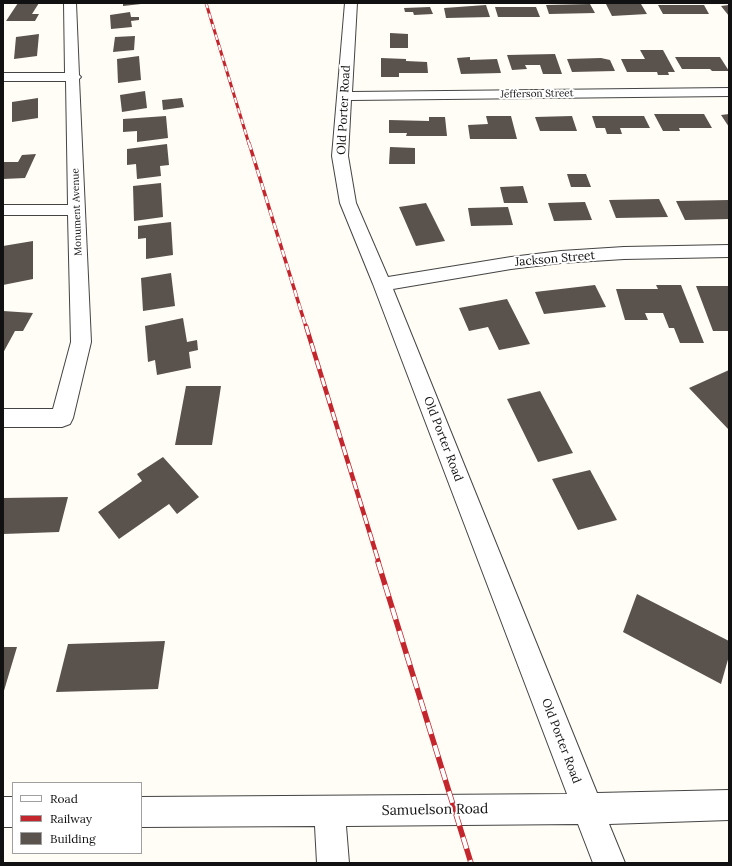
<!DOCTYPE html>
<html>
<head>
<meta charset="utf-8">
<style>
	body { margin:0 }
	#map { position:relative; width:732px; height:866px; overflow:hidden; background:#fffdf5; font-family:Lora,serif }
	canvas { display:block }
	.frame { position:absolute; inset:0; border:4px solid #111; pointer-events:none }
	.legend { position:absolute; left:12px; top:782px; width:130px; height:72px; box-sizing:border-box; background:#fff; border:1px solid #a0a0a0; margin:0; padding:5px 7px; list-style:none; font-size:12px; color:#111 }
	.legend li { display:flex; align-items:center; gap:8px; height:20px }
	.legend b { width:20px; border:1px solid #a0a0a0 }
</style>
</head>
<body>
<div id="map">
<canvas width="732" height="866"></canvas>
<div class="frame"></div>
<ul class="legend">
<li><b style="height:5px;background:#fff"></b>Road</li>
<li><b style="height:5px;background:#c4262e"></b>Railway</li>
<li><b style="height:11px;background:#5a524d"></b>Building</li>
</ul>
</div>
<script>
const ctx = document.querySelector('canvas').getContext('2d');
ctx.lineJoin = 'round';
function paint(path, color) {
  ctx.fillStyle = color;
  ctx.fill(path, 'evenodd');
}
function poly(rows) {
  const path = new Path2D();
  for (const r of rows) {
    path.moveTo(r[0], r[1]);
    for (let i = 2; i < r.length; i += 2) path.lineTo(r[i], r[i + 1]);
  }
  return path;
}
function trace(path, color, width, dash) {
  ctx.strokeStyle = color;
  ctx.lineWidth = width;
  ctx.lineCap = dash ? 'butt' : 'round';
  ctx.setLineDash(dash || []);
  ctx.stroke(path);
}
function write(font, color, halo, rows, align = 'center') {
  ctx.font = font + ' Lora,serif';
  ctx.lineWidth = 4;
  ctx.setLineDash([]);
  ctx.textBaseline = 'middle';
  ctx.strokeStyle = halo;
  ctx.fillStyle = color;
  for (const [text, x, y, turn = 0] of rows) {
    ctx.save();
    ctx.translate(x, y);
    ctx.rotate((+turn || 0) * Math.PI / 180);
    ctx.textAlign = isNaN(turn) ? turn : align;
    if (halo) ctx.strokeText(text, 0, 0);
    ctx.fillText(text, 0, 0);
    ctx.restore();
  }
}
paint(poly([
	[18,3,39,3,32,14,39,14,35,21,6,21],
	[123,3,141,3,141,4,123,6],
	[590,4,595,13,549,14,546,5],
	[606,4,641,4,647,14,612,16],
	[486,5,490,17,446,18,444,8],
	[658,5,704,5,709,14,663,14],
	[729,5,729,16,721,6],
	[430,7,433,14,414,15,413,12,405,12,404,8],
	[495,7,536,7,540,17,498,17],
	[130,12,131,17,139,17,139,20,131,21,132,27,111,29,110,15],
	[390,33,408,34,408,48,390,48],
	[39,34,37,56,14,59,16,37],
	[135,36,134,50,113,52,115,37],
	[640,50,663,50,675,72,668,72,669,75,658,75,657,72,627,72,621,59,645,59],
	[555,54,562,74,543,74,540,65,525,65,527,69,512,70,507,55],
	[139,56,141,80,118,83,117,59],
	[470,57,470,60,497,59,501,73,461,74,457,58],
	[675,57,720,57,729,71,712,71,710,69,682,69],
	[381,58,406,59,406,61,427,62,428,73,399,73,399,77,381,77],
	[601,58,610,60,615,71,572,72,567,59],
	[145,91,147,108,122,112,120,95],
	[38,98,38,118,12,122,12,102],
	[182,98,184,107,163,110,162,100],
	[654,114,704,114,712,128,679,128,680,131,663,131],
	[729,114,729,127,721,115],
	[166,116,168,138,137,142,137,131,123,132,123,119],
	[486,116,511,116,517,139,470,139,468,125,488,124],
	[572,116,577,131,540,131,535,117],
	[592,116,644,116,650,128,620,128,622,134,607,134,605,128,596,128],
	[429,117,445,117,447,136,406,136,407,133,389,133,389,120,429,121],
	[167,144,169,165,160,166,161,176,137,179,136,164,127,165,127,149],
	[390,147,415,148,415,164,389,164],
	[36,154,25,178,3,179,3,162,18,162,22,155],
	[567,174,586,174,591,187,571,187],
	[161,183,163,217,134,221,133,186],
	[523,186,528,203,504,203,500,187],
	[659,199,668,217,616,218,609,200],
	[729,200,729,219,685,220,676,201],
	[585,202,592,220,554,221,548,203],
	[426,203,445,241,416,246,399,207],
	[508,207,513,225,471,226,468,208],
	[171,222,173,255,146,259,146,238,138,239,138,226],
	[33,241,33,279,3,285,3,246],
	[171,273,175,306,143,311,141,278],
	[595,285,606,307,544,314,535,292],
	[656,285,681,285,704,343,680,343,674,328,669,328,663,313,645,313,648,320,625,320,616,289,658,289],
	[696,286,728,286,729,331,713,331],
	[507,299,530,344,499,350,488,327,469,331,459,308],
	[3,311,33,313,23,331,15,331,3,353],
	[183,318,187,342,197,340,198,350,189,352,191,368,157,375,155,360,148,362,145,326],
	[729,370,729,430,689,388],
	[186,386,221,386,212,445,175,445],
	[540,391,573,453,538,462,507,399],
	[163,457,199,497,177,514,169,504,119,539,98,512,142,481,137,474],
	[590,470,617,520,578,530,552,479],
	[68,497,59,532,3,534,3,498],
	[637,594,729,641,729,656,721,684,623,632],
	[165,641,158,689,56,692,68,644],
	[3,647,17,647,3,694]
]), '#5a524d');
const minor = poly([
	[64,3,76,3,79,75,81,77,79,79,91,342,73,418,70,424,62,427,3,427,3,409,53,409,71,342,68,215,3,215,3,205,68,205,66,81,3,81,3,73,65,73,64,3],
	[345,3,357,3,352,92,729,88,729,96,351,100,348,156,356,203,388,277,511,257,561,251,624,247,729,245,729,257,624,259,561,263,511,269,393,289,597,793,729,790,729,820,609,824,625,863,593,863,578,824,346,826,349,863,317,863,315,826,141,827,141,797,567,794,373,284,340,203,332,156,345,3],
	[3,797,13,797,13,827,3,827,3,797]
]);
trace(minor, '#444', 2);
paint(minor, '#fff');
const railFar3 = poly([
	[206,3,249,144]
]);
const railFar2 = poly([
	[249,143,306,327]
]);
const railFar1 = poly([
	[306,326,379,563]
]);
const rail = poly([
	[378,562,471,863]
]);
trace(railFar3, '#c4262e', 3);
trace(railFar2, '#c4262e', 3.5);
trace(railFar1, '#c4262e', 4.5);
trace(rail, '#c4262e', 5.5);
trace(railFar3, '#fff', 2, [5.5]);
trace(railFar2, '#fff', 2.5, [7]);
trace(railFar1, '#fff', 3, [9]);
trace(rail, '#fff', 4, [12]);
write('10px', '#111', '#fff', [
	["Jefferson Street",537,94,-1],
	["Monument Avenue",77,212,-92]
]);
write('12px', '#111', '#fff', [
	["Old Porter Road",344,110,-87],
	["Jackson Street",555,259,-5],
	["Old Porter Road",443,439,69],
	["Old Porter Road",561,741,69]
]);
write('14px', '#111', '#fff', [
	["Samuelson Road",435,810,-1]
]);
</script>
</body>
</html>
